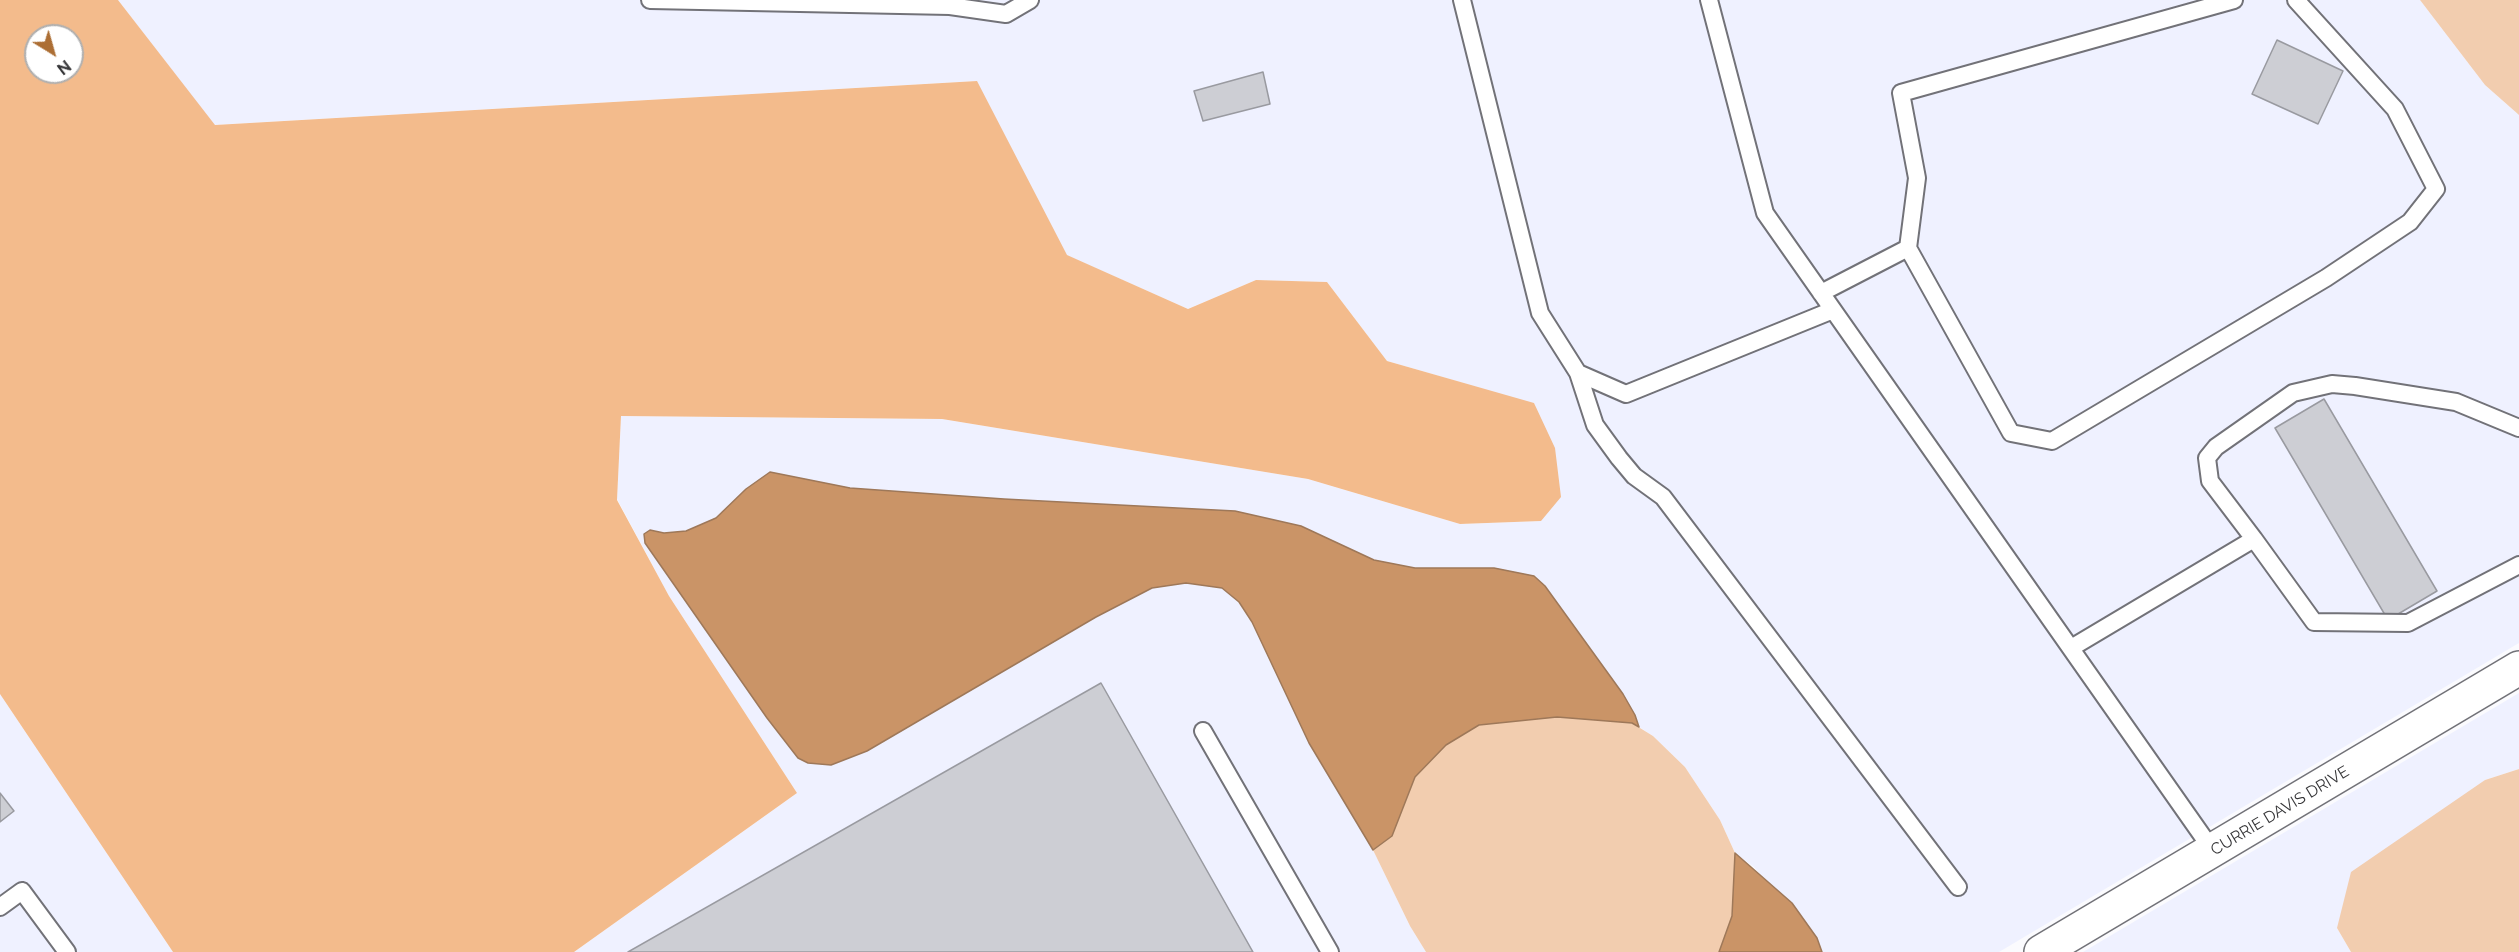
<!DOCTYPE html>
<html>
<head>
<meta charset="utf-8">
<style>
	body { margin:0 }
	#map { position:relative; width:2519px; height:952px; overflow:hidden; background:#fbfbfe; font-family:Raleway,sans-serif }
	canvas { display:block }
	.north { position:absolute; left:24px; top:24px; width:60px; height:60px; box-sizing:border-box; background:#fff; border:2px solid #afafaf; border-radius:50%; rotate:143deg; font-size:16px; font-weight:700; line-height:24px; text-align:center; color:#363638 }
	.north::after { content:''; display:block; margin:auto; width:21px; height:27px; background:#ac6e34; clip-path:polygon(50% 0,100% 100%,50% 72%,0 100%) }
</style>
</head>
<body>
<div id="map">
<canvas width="2519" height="952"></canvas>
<div class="north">N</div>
</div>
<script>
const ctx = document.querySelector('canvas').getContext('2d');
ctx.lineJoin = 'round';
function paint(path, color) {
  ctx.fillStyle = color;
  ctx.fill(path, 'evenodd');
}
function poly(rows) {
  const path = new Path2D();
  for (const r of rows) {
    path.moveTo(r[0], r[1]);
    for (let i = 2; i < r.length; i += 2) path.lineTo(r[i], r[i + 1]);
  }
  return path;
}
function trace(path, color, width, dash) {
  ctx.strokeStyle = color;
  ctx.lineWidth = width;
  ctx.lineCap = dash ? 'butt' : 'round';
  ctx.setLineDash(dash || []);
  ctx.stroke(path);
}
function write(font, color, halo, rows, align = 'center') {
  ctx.font = font + ' Raleway,sans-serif';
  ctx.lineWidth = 4.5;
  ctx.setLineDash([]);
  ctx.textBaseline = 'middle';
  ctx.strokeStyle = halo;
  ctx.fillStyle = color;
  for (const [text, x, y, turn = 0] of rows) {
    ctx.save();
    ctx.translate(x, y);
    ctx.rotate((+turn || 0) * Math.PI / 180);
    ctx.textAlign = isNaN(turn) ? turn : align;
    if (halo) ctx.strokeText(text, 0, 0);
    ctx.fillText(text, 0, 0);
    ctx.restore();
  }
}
paint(poly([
	[118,0,2420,0,2485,85,2519,115,2519,643,1999,952,1822,952,1817,938,1754,867,1735,853,1720,820,1685,767,1653,736,1639,727,1635,715,1623,694,1545,586,1534,576,1494,568,1415,568,1374,560,1301,526,1235,511,1004,499,850,488,797,477,746,489,716,518,686,531,664,533,649,530,645,543,767,718,798,758,867,751,1096,617,1152,588,1186,583,1222,588,1238,602,1251,622,1309,743,1373,850,1410,926,1426,952,574,952,797,793,669,596,617,499,621,416,942,419,1308,479,1460,524,1541,521,1535,404,1387,361,1327,282,1256,280,1188,309,1066,255,976,81,214,125],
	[2519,693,2519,769,2485,780,2337,928,2351,952,2083,952],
	[0,694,173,952,0,952]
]), '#eff1ff');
paint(poly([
	[2420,0,2519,0,2519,115,2485,85],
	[1557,717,1632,723,1653,736,1685,767,1720,820,1735,853,1732,916,1719,952,1426,952,1410,926,1373,850,1392,836,1415,777,1446,745,1479,725],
	[2519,769,2519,952,2351,952,2337,928,2351,872,2485,780]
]), '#f2cdaf');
paint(poly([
	[0,0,118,0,215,125,977,81,1067,255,1188,309,1256,280,1327,282,1387,361,1534,403,1555,448,1561,497,1541,521,1460,524,1308,479,942,419,621,416,617,500,669,596,797,793,574,952,173,952,0,694],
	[36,36,72,36,72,72,36,72]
]), '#f3bb8c');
const water = poly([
	[770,472,850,488,1004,499,1235,511,1301,526,1374,560,1415,568,1494,568,1534,576,1545,586,1623,694,1635,715,1639,727,1632,723,1557,717,1479,725,1446,745,1415,777,1392,836,1373,850,1309,743,1252,622,1239,602,1222,588,1186,583,1152,588,1096,617,867,751,831,765,808,763,798,758,767,718,645,543,644,534,650,530,664,533,686,531,716,518,746,489,770,472],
	[1735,853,1792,903,1817,938,1822,952,1719,952,1732,916,1735,853]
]);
paint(water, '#ca9467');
trace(water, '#9e7859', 1.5);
const building = poly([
	[2277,40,2343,71,2318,124,2252,94,2277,40],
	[1263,72,1270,104,1203,121,1194,91,1263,72],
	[2324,399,2437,591,2388,620,2275,428,2324,399],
	[1101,683,1253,952,628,952,1101,683],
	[0,793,14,811,0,822,0,793]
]);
paint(building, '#cdced4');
trace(building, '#999aa0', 1.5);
const lane = poly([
	[650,0,950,6],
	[950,0,950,6,1006,14,1030,0],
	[1462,0,1540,313,1578,373,1626,394,1833,310],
	[1709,0,1765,213,2213,851],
	[1908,248,1917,178,1901,93,2234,0],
	[1821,293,1908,248,2011,433,2052,441,2326,278,2410,222,2436,189,2395,109,2296,0],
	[1578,373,1595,425,1619,458,1634,476,1663,497,1958,887],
	[2254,539,2210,481,2207,458,2216,447,2293,393,2332,384,2355,386,2456,402,2519,428],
	[2071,648,2254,539,2314,622,2408,623,2519,565],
	[1203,731,1330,952],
	[0,907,22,891,67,952]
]);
const street = poly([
	[2041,952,2519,668]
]);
trace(lane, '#727278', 20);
trace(street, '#727278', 36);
trace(lane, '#fff', 16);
trace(street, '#fff', 33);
write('16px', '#363638', '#fff', [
	["CURRIE DAVIS DRIVE",2280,811,-31]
]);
</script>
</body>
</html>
